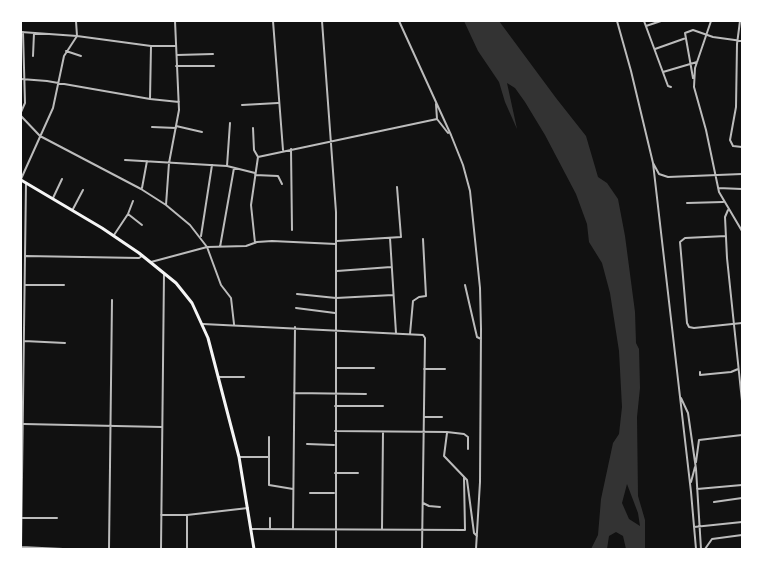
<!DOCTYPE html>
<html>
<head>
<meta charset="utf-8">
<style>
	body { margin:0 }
	#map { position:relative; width:763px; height:570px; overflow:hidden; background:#111; font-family:"Nunito Sans",sans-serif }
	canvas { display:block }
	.frame { position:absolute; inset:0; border:22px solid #fff; pointer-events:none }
</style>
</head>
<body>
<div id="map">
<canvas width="763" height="570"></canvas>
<div class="frame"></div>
</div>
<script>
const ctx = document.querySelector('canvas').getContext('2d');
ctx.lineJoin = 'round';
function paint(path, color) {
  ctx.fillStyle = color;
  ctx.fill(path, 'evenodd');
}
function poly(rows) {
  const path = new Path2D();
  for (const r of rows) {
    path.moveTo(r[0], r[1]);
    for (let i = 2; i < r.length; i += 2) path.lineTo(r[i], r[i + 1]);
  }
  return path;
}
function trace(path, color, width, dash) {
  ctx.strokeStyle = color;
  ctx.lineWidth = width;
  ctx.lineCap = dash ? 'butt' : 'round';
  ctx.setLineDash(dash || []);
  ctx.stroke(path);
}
paint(poly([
	[464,21,499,21,556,98,586,136,598,177,607,183,618,199,625,236,635,312,636,343,639,349,640,388,637,417,638,496,645,520,645,549,626,549,623,536,616,532,609,536,607,549,591,549,598,535,601,499,613,443,619,434,622,407,619,351,610,293,602,263,589,242,587,224,576,194,545,135,525,102,515,88,507,83,517,129,505,102,499,82,478,51],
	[627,484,638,513,640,526,629,519,622,503]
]), '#333');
trace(poly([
	[273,21,283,150],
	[322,21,336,212,336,549],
	[399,21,451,135,463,165,470,191,480,288,481,329,480,482,476,549],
	[617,21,631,71,653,163,691,492,696,549],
	[644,21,668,86,671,87],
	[711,21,695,68,694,87,706,130,719,192,742,231],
	[740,21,737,44,736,107,730,140,733,146,742,147],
	[646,26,661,21],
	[21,32,77,36,151,46,176,46],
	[655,49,686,38],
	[66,51,81,56],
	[177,55,213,54],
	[33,56,34,33],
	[176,66,214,66],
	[663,72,697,62],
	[693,78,685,33,693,30,713,37,742,41],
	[21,79,47,81,150,99,179,102],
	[150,99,151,46],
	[436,104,437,119,448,133],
	[242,105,278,103],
	[21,112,25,103,23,32],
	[21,116,40,136,141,189,166,205,190,225,207,247,221,285,231,298,234,324],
	[176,126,202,132],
	[152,127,176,128],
	[253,128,254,150,258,157],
	[291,149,292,230],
	[125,160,227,166,255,173],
	[653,163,659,174,668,177,742,174],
	[227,166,230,123],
	[255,175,278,176,282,184],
	[21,179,53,108,64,56,77,36,76,21],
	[142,188,147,161],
	[718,188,742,189],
	[53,198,62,179],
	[687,203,723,202],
	[166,205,169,163,179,110,175,21],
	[73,209,83,190],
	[728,210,725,217,727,258,742,401],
	[128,214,142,225],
	[114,235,128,214,133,201],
	[201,236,212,165],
	[726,236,685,238,680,242,687,323,689,327,694,328,742,323],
	[390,238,396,333],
	[337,241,401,237,397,187],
	[255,243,251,205,258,157,437,119],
	[220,247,234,168],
	[26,256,139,258,142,256],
	[151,262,207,247,246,246,257,242,272,241,336,244],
	[337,271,391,267],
	[25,285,64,285],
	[465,285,477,337,481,339],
	[297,294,336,298,393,295],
	[296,308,335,313],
	[203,324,423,335,425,338,422,549],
	[410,334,413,301,419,297,426,296,423,239],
	[24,341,65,343],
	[336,368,374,368],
	[424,369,445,369],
	[700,372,700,375,731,372,738,369],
	[218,377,244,377],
	[294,393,366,394],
	[681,398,688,413,696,469,701,549],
	[335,406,383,406],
	[424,417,442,417],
	[24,424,162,427],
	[335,431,447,432,464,434,468,437,468,449],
	[447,433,444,456,467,480,474,533,477,536],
	[269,437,269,485,293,489],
	[307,444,334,445],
	[239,457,269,457],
	[696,462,699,440,742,435],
	[335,473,358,473],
	[691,482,695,467],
	[697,489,742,485],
	[310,493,334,493],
	[714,502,742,498],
	[423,503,429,506,440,507],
	[161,515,187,515,248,508],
	[22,518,57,518],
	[270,518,270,529],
	[694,527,742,522],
	[252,529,465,530,464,478],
	[293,529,295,327],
	[382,529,383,432],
	[21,547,63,549],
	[21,549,26,183],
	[109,549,112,300],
	[161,549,164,273],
	[187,549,187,515],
	[705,549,712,539,742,535]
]), '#bcbcbc', 2);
trace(poly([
	[21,180,102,228,139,253,176,283,192,303,208,338,239,457,254,549]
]), '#f5f5f5', 3);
</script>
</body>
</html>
